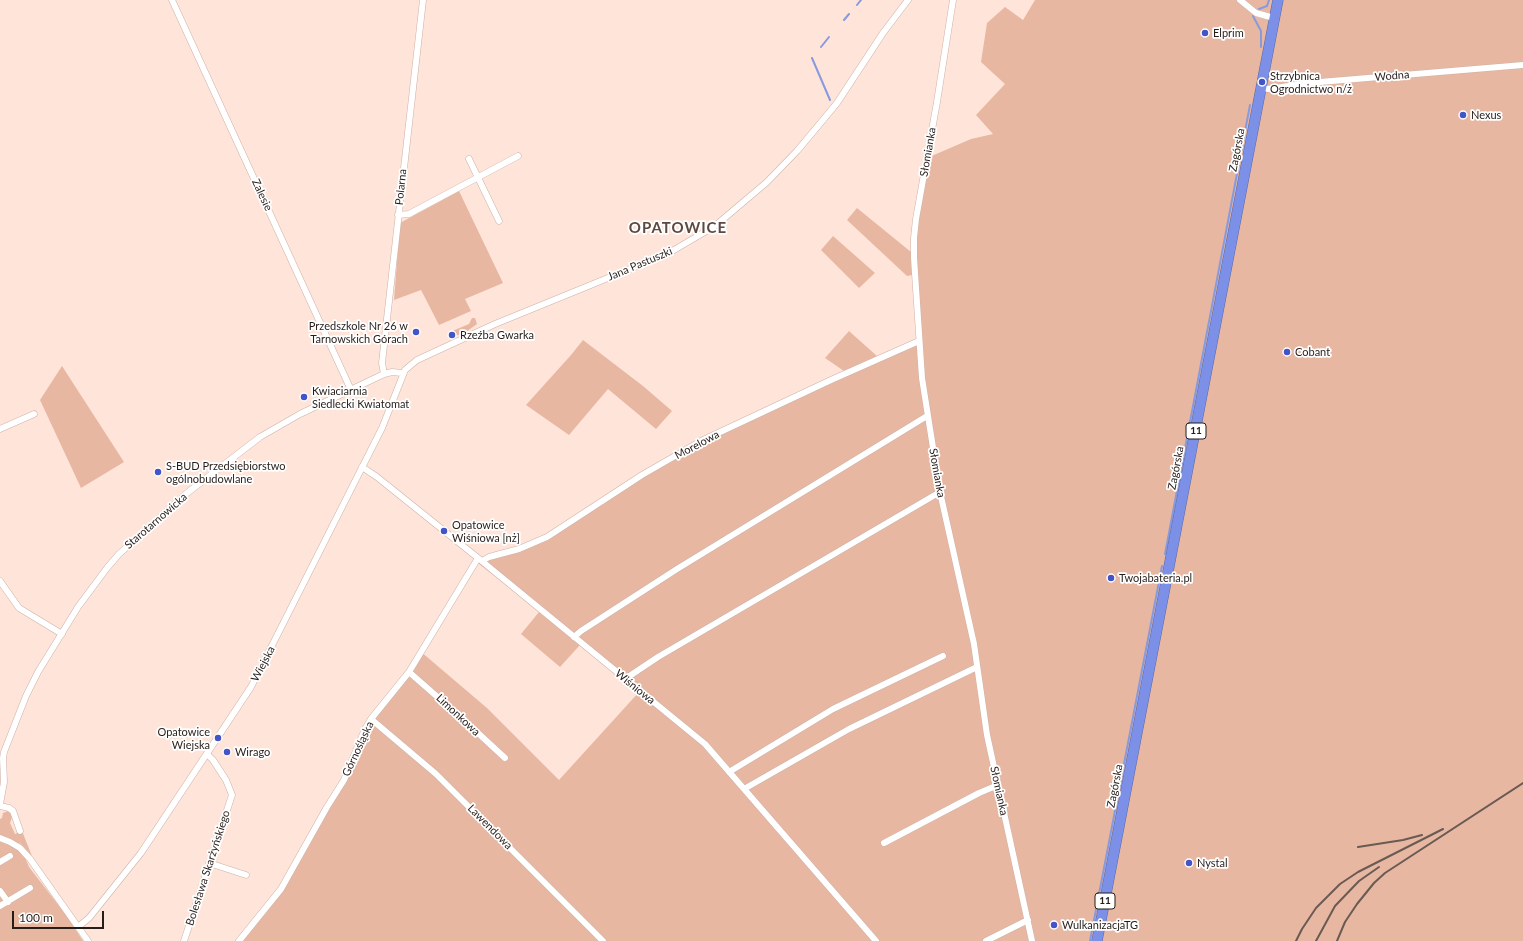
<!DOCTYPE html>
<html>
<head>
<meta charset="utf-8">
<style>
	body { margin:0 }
	#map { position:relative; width:1523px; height:941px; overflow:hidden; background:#ffe4d9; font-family:Lato,sans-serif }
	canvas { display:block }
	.scale { position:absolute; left:12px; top:911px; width:92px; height:18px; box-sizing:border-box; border:2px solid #261d19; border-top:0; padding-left:5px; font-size:12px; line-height:14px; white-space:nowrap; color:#261d19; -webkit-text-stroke:3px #fff; paint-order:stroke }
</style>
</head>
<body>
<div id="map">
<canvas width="1523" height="941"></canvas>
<div class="scale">100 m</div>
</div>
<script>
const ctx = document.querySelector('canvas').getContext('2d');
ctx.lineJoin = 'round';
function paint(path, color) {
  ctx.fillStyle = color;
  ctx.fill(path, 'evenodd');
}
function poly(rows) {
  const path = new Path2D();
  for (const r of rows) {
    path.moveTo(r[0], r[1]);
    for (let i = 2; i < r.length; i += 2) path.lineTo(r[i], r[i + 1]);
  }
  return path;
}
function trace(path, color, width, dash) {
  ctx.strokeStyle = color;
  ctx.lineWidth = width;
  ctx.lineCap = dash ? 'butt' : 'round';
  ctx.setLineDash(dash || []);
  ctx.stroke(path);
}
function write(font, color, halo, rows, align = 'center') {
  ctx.font = font + ' Lato,sans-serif';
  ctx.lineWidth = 3.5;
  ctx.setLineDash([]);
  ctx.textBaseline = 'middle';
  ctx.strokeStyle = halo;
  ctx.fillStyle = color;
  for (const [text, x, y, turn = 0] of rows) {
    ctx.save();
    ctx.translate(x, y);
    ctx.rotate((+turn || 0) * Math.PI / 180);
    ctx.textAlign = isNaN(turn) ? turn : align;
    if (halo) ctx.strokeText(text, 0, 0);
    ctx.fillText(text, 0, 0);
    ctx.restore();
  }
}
paint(poly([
	[1035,0,1523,0,1523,941,236,941,272,899,346,772,360,738,420,651,487,708,559,780,639,692,574,638,474,560,516,551,543,538,688,447,919,338,915,225,927,158,971,139,993,134,976,115,1005,84,981,62,987,23,1005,7,1023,20],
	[459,191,503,283,465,299,471,311,439,325,421,290,394,300,400,223],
	[857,208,911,252,912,275,907,276,847,220],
	[833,236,875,273,859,288,821,250],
	[472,318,475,318,477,324,466,332,450,338,449,335,450,332,469,324],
	[849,331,877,356,844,371,825,358],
	[583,340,643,386,672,411,656,429,608,389,569,435,526,405,571,355],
	[62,366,124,462,81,488,40,400],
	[539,612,580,645,560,667,521,634],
	[8,811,10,813,12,817,10,823,15,834,22,831,32,856,19,842,29,867,66,915,83,941,0,941,0,819,2,818,3,813]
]), '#e8b7a2');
trace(poly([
	[857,5,861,0],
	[1259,9,1267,6,1269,0],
	[1253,16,1261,31,1261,47],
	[844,20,849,14],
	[821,47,829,37],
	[812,58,830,100],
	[1165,554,1250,105],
	[1090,941,1162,566]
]), '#889ade', 2);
const minor = poly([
	[172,0,351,390],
	[953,0,937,102,916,219,914,238,914,258,922,378,940,492,974,644,987,735,1032,941],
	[1240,0,1256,13,1274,18],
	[1261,88,1269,89,1308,83,1523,65],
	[469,159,499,221],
	[398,215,409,214,518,156],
	[384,374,382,363,423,0],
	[0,429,34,414],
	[362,467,377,477,478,558,705,744,876,941],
	[482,561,489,557,519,549,547,537,642,475,701,441,831,380,919,341],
	[0,581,19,608,62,634],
	[574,637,581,631,677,569,927,416],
	[409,672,466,722,505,758],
	[625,679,658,657,940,492],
	[371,719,436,774,603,941],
	[729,772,833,709,943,656],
	[744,789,849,729,977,667],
	[0,804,4,782,3,758,4,752,26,696,38,672,78,607,107,568,119,554,187,493,260,437,300,414,384,374,392,372,402,373],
	[0,806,9,808,13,811,20,831],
	[0,838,10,842,20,848,30,859,88,941],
	[884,843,979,793,998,785],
	[0,862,10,856],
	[209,863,246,875],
	[0,891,8,902],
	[0,906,30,888],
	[78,927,89,918,141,853,251,687,382,428,405,370,417,360,495,324,630,269,674,250,715,226,767,182,797,151,823,120,837,103,883,33,908,0],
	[184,941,232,795,226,780,213,760,207,754],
	[239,941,281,889,327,807,344,780,365,729,371,719,409,672,478,558],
	[986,941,1028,920]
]);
const highway = poly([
	[1097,941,1278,0]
]);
trace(minor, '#ccb2a8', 7);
trace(highway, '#5d689e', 11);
trace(minor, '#fff', 6);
trace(highway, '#7b90e6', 10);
trace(poly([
	[1358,847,1403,840,1422,835],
	[1296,941,1302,929,1316,908,1340,884,1358,872,1443,829],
	[1316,941,1335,906,1359,881,1379,867],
	[1337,941,1345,922,1357,904,1374,883,1385,873,1523,783]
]), '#695a54', 2);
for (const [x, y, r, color] of [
	[1205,33,4,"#4254c8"],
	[1262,82,4,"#4254c8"],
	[1463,115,4,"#4254c8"],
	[416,332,4,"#4254c8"],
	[452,335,4,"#4254c8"],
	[1287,352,4,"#4254c8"],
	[304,397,4,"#4254c8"],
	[158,472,4,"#4254c8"],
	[444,531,4,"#4254c8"],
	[1111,578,4,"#4254c8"],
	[218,738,4,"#4254c8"],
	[227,752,4,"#4254c8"],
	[1189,863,4,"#4254c8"],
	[1054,925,4,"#4254c8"]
]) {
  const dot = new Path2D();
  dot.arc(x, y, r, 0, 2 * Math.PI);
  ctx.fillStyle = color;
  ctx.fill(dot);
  trace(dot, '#fff', 1.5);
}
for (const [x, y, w] of [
	[1196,431,20],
	[1105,901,20]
]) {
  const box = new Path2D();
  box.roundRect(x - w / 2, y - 8, w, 16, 3);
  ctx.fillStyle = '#fff';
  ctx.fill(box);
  trace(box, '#261d19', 1);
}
write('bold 10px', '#261d19', null, [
	["11",1196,431],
	["11",1105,901]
]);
write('11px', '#261d19', '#fff', [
	["Elprim",1213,33],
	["Strzybnica",1270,76],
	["Ogrodnictwo n/ż",1270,89],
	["Nexus",1471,115],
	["Przedszkole Nr 26 w",408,326,"right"],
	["Tarnowskich Górach",408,339,"right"],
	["Rzeźba Gwarka",460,335],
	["Cobant",1295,352],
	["Kwiaciarnia",312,391],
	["Siedlecki Kwiatomat",312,404],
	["S-BUD Przedsiębiorstwo",166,466],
	["ogólnobudowlane",166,479],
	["Opatowice",452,525],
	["Wiśniowa [nż]",452,538],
	["Twojabateria.pl",1119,578],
	["Opatowice",210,732,"right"],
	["Wiejska",210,745,"right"],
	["Wirago",235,752],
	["Nystal",1197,863],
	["WulkanizacjaTG",1062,925]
], 'left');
write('11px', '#261d19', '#fff', [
	["Wodna",1392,76,-5],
	["Zagórska",1237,150,-79],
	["Słomianka",928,152,-80],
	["Polarna",401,187,-84],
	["Zalesie",262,195,65],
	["Jana Pastuszki",640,264,-23],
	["Morelowa",697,445,-28],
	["Zagórska",1176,468,-79],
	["Słomianka",937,473,80],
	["Starotarnowicka",156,521,-41],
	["Wiejska",263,664,-62],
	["Wiśniowa",635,687,39],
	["Limonkowa",458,715,43],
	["Górnośląska",358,749,-65],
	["Zagórska",1115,786,-79],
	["Słomianka",999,791,78],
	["Lawendowa",490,827,45],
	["Bolesława Skarżyńskiego",208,868,-72]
]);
ctx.letterSpacing = '1px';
write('bold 15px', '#5e4940', '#fff', [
	["OPATOWICE",678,228]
]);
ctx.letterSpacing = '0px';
</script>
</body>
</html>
